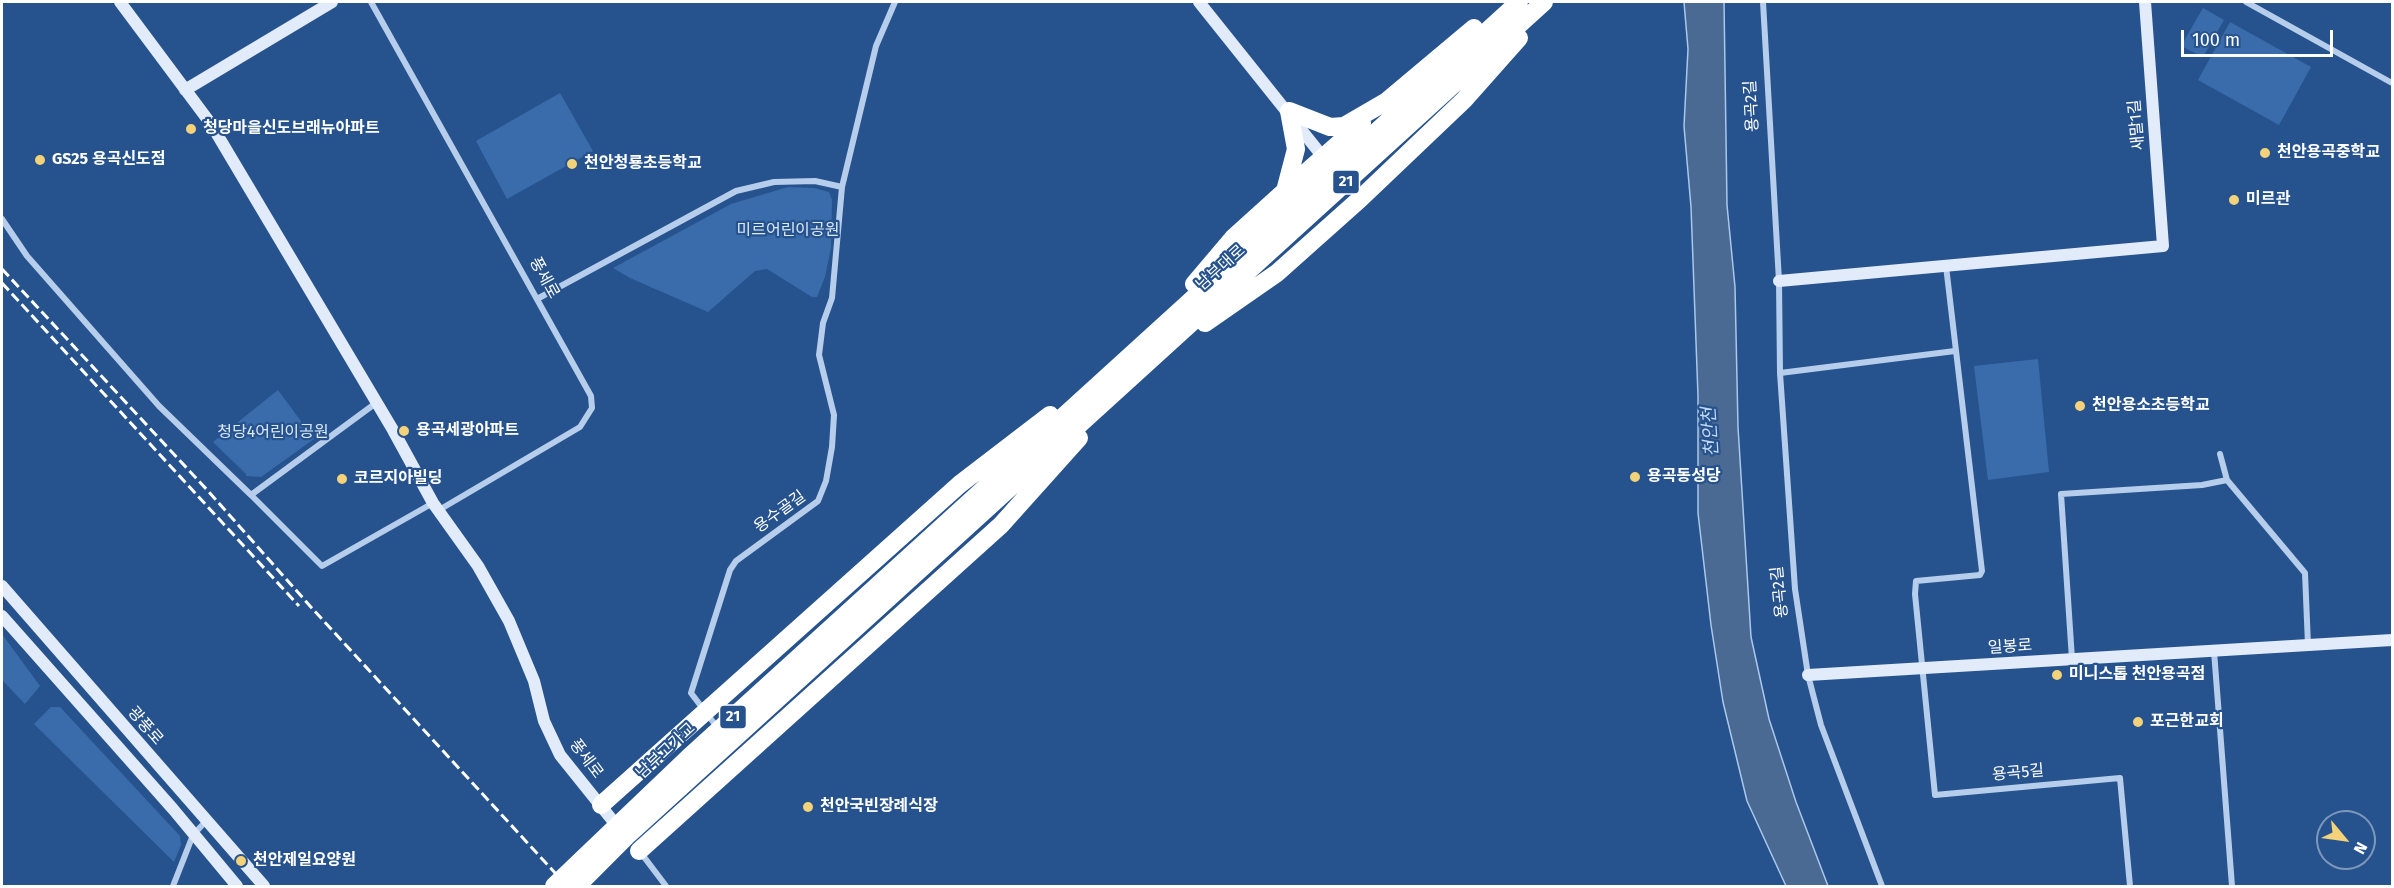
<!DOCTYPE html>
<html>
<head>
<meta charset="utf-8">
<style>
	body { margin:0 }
	#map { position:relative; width:2394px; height:888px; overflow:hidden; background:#26538e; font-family:"Fira Sans",sans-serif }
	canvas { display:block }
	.frame { position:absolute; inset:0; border:3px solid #fff; pointer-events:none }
	.north { position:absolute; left:2316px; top:810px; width:60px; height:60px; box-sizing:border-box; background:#26538e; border:2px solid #7d98bb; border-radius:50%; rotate:119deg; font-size:16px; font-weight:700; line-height:24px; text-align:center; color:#fff }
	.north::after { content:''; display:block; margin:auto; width:21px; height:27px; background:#f4d27a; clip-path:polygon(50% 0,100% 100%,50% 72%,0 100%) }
	.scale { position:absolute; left:2181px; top:30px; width:152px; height:27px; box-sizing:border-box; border:3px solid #fff; border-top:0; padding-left:8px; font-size:18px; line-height:21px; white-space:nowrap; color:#fff; -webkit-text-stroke:4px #26538e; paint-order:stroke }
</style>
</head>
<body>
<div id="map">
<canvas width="2394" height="888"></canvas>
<div class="frame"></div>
<div class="north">N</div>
<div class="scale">100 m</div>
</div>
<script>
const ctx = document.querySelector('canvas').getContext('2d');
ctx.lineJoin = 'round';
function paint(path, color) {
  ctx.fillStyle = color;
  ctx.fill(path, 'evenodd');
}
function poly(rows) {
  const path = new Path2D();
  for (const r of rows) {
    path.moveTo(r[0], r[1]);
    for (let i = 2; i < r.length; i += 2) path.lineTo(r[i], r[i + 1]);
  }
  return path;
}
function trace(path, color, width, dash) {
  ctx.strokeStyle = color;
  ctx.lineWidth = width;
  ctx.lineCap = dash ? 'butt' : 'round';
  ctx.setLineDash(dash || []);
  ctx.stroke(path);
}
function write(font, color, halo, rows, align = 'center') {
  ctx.font = font + ' "Fira Sans","Noto Sans KR",sans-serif';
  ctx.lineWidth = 4.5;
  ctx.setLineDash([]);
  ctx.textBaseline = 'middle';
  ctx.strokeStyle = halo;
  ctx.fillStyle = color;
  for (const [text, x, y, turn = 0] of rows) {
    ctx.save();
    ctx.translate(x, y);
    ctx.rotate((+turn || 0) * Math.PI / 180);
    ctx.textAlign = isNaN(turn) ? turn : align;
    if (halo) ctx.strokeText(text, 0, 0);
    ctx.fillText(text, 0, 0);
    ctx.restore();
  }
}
paint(poly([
	[2203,8,2224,20,2203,57,2181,46],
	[2230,22,2311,67,2279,125,2198,80],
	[560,93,593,151,507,199,476,141],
	[788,187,814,188,829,192,832,200,831,248,825,277,817,297,812,297,767,269,755,271,708,312,630,278,613,268,731,204],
	[2038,359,2049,472,1988,480,1974,366],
	[278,390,314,439,261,477,246,476,246,474,213,442],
	[2,634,40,686,25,704,2,680],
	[51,707,60,707,180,836,181,845,174,862,34,724]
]), '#3a6cab');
const water = poly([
	[1684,2,1724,2,1727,205,1735,287,1738,427,1751,637,1769,719,1796,802,1828,886,1786,886,1747,801,1723,702,1711,625,1698,513,1698,396,1691,207,1684,126,1688,49,1684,2]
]);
paint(water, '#4a6993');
trace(water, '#aac8ec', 1.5);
trace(poly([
	[371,2,591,396,592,408,580,427,439,510],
	[1763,2,1779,281,1780,373,1795,589,1808,675,1821,725,1882,886],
	[2246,2,2392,83],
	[2,219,27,256,159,406,251,495,376,403],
	[1946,266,1982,571,1980,575,1916,581,1915,594,1935,795,2120,778,2130,886],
	[537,299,736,191,774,182,815,181,842,187],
	[1780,373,1955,351],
	[2220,454,2227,480,2305,573,2308,645],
	[251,495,322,566,433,503],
	[2214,651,2232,886],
	[2072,659,2061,494,2202,485,2227,480],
	[717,727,691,693,730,570,736,561,818,501,826,481,832,447,834,415,819,355,823,323,832,298,842,187,876,46,895,2],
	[641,853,666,886],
	[173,886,193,835,206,821]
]), '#b6ceeb', 6);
trace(poly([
	[120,2,211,124,393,430,433,503,478,566,509,621,534,681,544,721,560,755,621,831],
	[1199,2,1327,162],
	[185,90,332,2],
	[1779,281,2163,246,2145,2],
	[2,586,264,886],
	[2,616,173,809,237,886],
	[1808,675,2392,640]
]), '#e1ebf9', 12);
trace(poly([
	[1289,111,1330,127,1344,126,1387,101,1474,28],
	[1285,191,1362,123],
	[1194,284,1233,238,1285,191,1296,149,1289,111],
	[1205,323,1277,273,1360,199,1464,100,1519,38],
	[601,805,960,484,1050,415],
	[639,851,1001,525,1079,438],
	[554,886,688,758,1519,2],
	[577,886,629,834,1544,2]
]), '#fff', 18);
trace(poly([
	[2,269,209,492,310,606,567,886],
	[2,283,299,606]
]), '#fff', 3, [10, 4.5]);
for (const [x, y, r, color] of [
	[191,129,6,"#f4d27a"],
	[2265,153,6,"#f4d27a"],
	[40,160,6,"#f4d27a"],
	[572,164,6,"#f4d27a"],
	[2234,200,6,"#f4d27a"],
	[2080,406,6,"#f4d27a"],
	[404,431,6,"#f4d27a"],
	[1635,477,6,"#f4d27a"],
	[342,479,6,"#f4d27a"],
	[2057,675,6,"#f4d27a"],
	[2138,722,6,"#f4d27a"],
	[808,807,6,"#f4d27a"],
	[241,861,6,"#f4d27a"]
]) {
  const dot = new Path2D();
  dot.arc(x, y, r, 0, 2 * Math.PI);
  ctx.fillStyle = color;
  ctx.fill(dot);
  trace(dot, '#26538e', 2);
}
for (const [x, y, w] of [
	[1346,182,27],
	[733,717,27]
]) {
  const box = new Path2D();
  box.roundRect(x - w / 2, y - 12, w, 24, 4.5);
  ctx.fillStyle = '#26538e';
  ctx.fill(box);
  trace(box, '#fff', 1.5);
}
write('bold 15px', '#fff', null, [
	["21",1346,182],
	["21",733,717]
]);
write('16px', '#fff', '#26538e', [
	["용곡2길",1752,106,-93],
	["새말1길",2137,125,-95],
	["남부대로",1221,268,-42],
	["풍세로",544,278,61],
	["용수골길",780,512,-36],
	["용곡2길",1780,592,-96],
	["일봉로",2010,647,-4],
	["광풍로",145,726,49],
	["남부고가교",666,751,-43],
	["풍세로",586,759,53],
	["용곡5길",2018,773,-5]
]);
write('bold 16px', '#fff', '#26538e', [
	["청당마을신도브래뉴아파트",203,129],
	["천안용곡중학교",2277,153],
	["GS25 용곡신도점",52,160],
	["천안청룡초등학교",584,164],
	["미르관",2246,200],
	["천안용소초등학교",2092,406],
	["용곡세광아파트",416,431],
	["용곡동성당",1647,477],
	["코르지아빌딩",354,479],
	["미니스톱 천안용곡점",2069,675],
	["포근한교회",2150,722],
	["천안국빈장례식장",820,807],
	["천안제일요양원",253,861]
], 'left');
write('16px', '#dae8f8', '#26538e', [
	["미르어린이공원",788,231],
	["청당4어린이공원",273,433]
]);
write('italic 18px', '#c2d8f2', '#26538e', [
	["천안천",1711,432,-94]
]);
</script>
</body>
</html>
